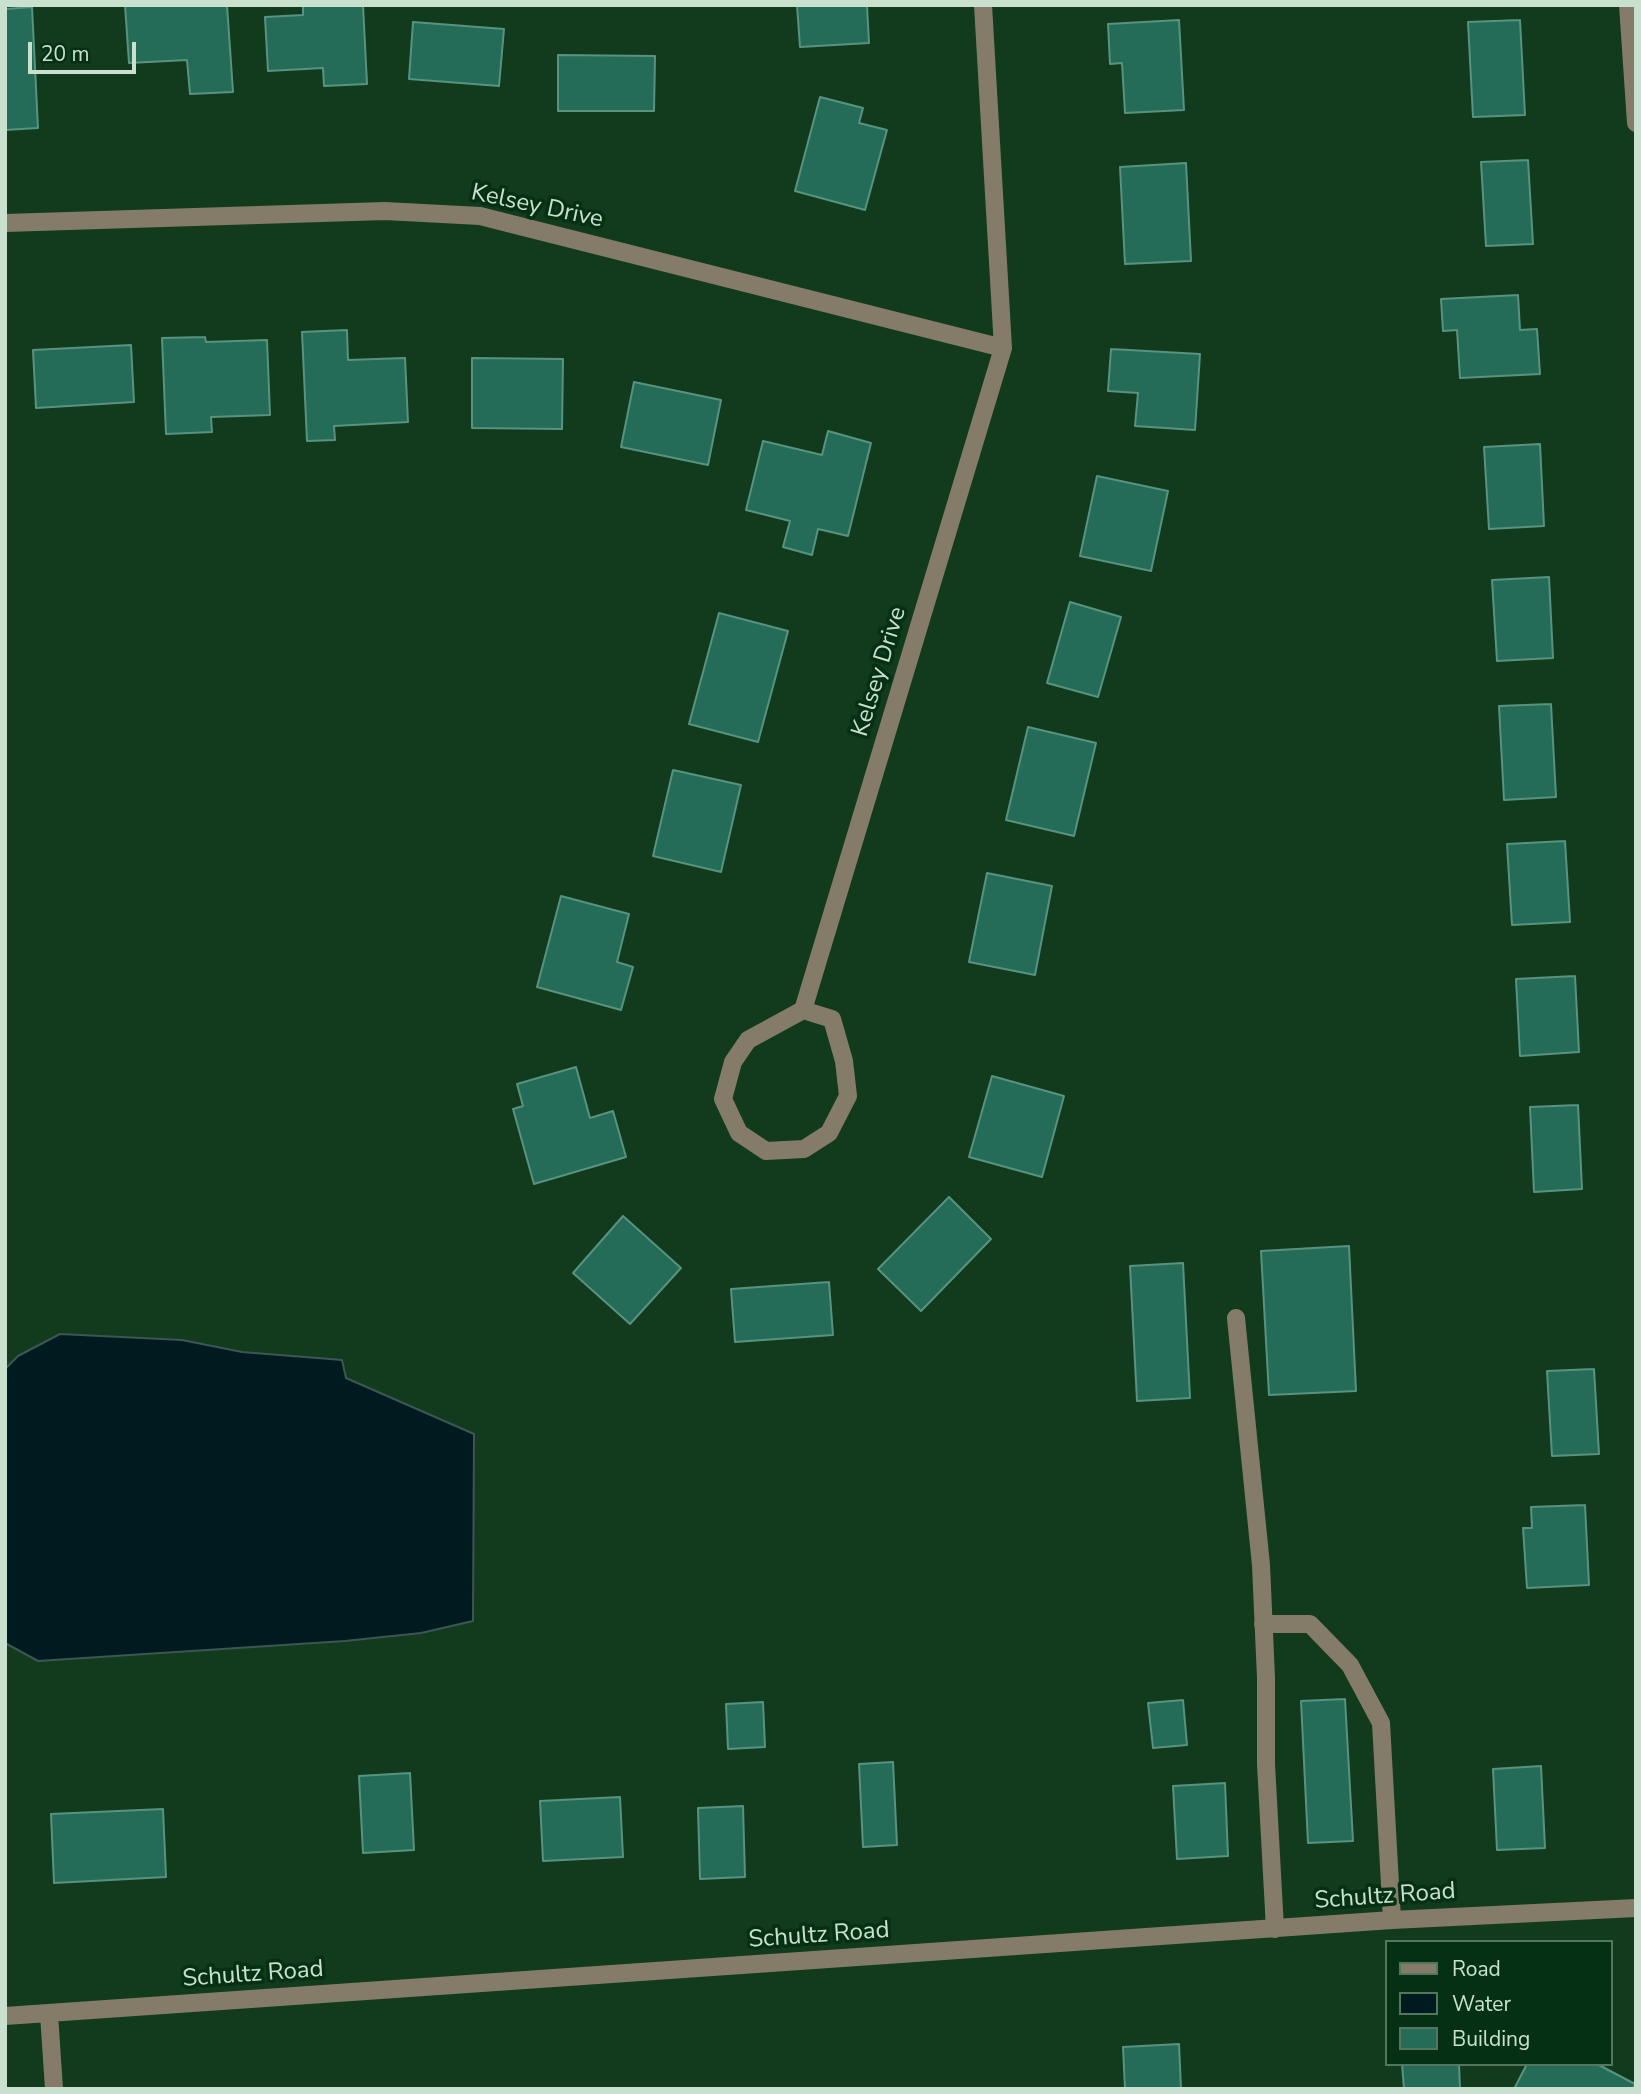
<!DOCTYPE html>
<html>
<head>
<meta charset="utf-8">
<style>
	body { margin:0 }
	#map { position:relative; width:1641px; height:2094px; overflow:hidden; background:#123b1e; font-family:"Nunito Sans",sans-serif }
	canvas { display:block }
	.frame { position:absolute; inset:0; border:7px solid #cae0ce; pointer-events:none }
	.legend { position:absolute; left:1385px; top:1940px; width:228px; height:126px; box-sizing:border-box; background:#053014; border:2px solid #54765e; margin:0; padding:9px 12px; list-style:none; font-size:21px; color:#cae0ce }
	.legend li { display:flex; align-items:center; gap:14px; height:35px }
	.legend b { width:35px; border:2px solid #54765e }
	.scale { position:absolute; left:28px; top:42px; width:108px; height:32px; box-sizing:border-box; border:4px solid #cae0ce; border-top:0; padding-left:9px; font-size:21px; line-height:24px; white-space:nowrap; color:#cae0ce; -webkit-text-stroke:5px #053014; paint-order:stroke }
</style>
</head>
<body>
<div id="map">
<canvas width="1641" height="2094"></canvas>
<div class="frame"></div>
<ul class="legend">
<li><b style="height:9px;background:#847c68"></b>Road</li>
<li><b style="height:19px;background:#001b20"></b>Water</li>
<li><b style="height:19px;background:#246c57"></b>Building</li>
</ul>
<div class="scale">20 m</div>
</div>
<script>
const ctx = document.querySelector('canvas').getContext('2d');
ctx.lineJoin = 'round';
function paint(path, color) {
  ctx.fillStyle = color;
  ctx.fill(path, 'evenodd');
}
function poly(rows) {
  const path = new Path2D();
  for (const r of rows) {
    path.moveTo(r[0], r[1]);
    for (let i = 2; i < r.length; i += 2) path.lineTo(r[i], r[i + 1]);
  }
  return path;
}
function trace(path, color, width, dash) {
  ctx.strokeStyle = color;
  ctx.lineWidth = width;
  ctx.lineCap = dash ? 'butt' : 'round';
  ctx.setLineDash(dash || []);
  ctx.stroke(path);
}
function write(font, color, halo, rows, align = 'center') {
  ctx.font = font + ' "Nunito Sans",sans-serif';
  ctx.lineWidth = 7;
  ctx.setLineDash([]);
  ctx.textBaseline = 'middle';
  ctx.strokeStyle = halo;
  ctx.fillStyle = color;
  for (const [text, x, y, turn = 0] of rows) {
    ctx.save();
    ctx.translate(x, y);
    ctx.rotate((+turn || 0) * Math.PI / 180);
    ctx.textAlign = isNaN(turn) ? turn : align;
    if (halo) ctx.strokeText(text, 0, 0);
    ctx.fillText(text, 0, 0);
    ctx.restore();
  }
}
const water = poly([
	[60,1334,182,1340,242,1352,342,1360,346,1378,474,1434,473,1621,421,1633,345,1641,38,1661,5,1643,5,1369,18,1356,60,1334]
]);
paint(water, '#001b20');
trace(water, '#3d5654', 2);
const building = poly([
	[125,5,227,5,233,92,190,94,187,60,129,63,125,5],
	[303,5,363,5,367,84,324,86,323,68,268,71,265,17,303,15,303,5],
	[797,5,867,5,869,43,800,47,797,5],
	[32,7,38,128,5,130,5,9,32,7],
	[1179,20,1184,110,1125,113,1122,63,1110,64,1108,24,1179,20],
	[1520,20,1525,115,1473,117,1468,22,1520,20],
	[413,22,504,29,499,86,409,79,413,22],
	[558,55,655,56,654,111,558,111,558,55],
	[820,97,863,108,859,123,887,130,865,210,795,191,820,97],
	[1528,160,1533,244,1486,246,1481,162,1528,160],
	[1186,163,1191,261,1125,264,1120,167,1186,163],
	[1518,295,1520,330,1537,329,1540,374,1460,378,1457,330,1443,331,1441,299,1518,295],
	[347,330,348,360,405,358,408,422,334,426,335,440,307,441,302,332,347,330],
	[205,337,206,342,267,340,270,415,211,417,212,432,166,434,162,338,205,337],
	[131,345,134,402,36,408,33,350,131,345],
	[1111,349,1200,354,1195,430,1135,426,1138,393,1108,391,1111,349],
	[472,358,563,359,562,429,472,428,472,358],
	[634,382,721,400,708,465,621,447,634,382],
	[828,431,871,443,848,536,818,529,812,555,783,547,790,521,746,510,763,441,822,455,828,431],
	[1540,444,1544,526,1489,529,1484,447,1540,444],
	[1097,476,1168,491,1151,571,1080,556,1097,476],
	[1549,577,1553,658,1497,661,1492,580,1549,577],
	[1070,602,1121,617,1098,697,1047,683,1070,602],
	[719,613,788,631,758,742,689,724,719,613],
	[1551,704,1556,797,1504,800,1499,706,1551,704],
	[1028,727,1096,743,1074,836,1006,820,1028,727],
	[673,770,741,785,721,872,653,856,673,770],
	[1565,841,1570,922,1512,925,1507,844,1565,841],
	[987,873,1052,886,1035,975,969,962,987,873],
	[561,896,629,914,617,962,633,967,621,1010,537,987,561,896],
	[1575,976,1579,1052,1520,1056,1516,979,1575,976],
	[576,1067,590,1118,613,1111,626,1157,534,1184,513,1109,523,1106,517,1084,576,1067],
	[992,1076,1064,1096,1042,1177,969,1157,992,1076],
	[1578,1105,1582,1189,1534,1192,1530,1107,1578,1105],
	[949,1197,991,1239,921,1311,878,1269,949,1197],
	[623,1216,681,1268,630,1324,573,1273,623,1216],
	[1349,1246,1356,1391,1269,1395,1261,1251,1349,1246],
	[1183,1263,1190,1398,1137,1401,1130,1266,1183,1263],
	[829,1282,833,1335,735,1342,731,1289,829,1282],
	[1594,1369,1599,1454,1552,1456,1547,1371,1594,1369],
	[1585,1505,1589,1585,1527,1588,1523,1528,1532,1528,1531,1507,1585,1505],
	[1345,1699,1353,1841,1308,1843,1301,1701,1345,1699],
	[1183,1700,1187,1745,1153,1748,1148,1703,1183,1700],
	[763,1702,765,1747,728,1749,726,1704,763,1702],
	[893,1762,897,1845,863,1847,859,1764,893,1762],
	[1541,1766,1545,1848,1497,1850,1493,1769,1541,1766],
	[410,1773,414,1850,363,1853,359,1776,410,1773],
	[1225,1783,1228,1856,1177,1859,1173,1786,1225,1783],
	[620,1797,623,1857,543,1861,540,1801,620,1797],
	[743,1806,745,1877,700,1879,698,1808,743,1806],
	[163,1809,166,1877,54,1883,51,1814,163,1809],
	[1179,2044,1181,2089,1125,2089,1123,2047,1179,2044],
	[1402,2064,1459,2064,1460,2089,1404,2089,1402,2064],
	[1527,2064,1597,2064,1635,2084,1633,2089,1514,2089,1527,2064]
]);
paint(building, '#246c57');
trace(building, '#58937f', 2);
trace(poly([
	[1628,5,1636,123],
	[5,223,385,211,480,216,1003,348],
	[803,1010,832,1019,844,1061,848,1096,829,1133,804,1149,766,1151,739,1133,723,1099,733,1062,748,1040,803,1010,1003,348,983,5],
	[1236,1318,1261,1565,1266,1678,1266,1764,1275,1929],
	[1263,1624,1310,1624,1350,1665,1381,1723,1392,1920],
	[49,2014,54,2089],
	[5,2016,1392,1920,1636,1908]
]), '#847c68', 18);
write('24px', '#cae0ce', '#053014', [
	["Kelsey Drive",537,207,12],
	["Kelsey Drive",880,672,-73],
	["Schultz Road",1385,1897,-4],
	["Schultz Road",819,1936,-4],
	["Schultz Road",253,1975,-4]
]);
</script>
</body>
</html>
